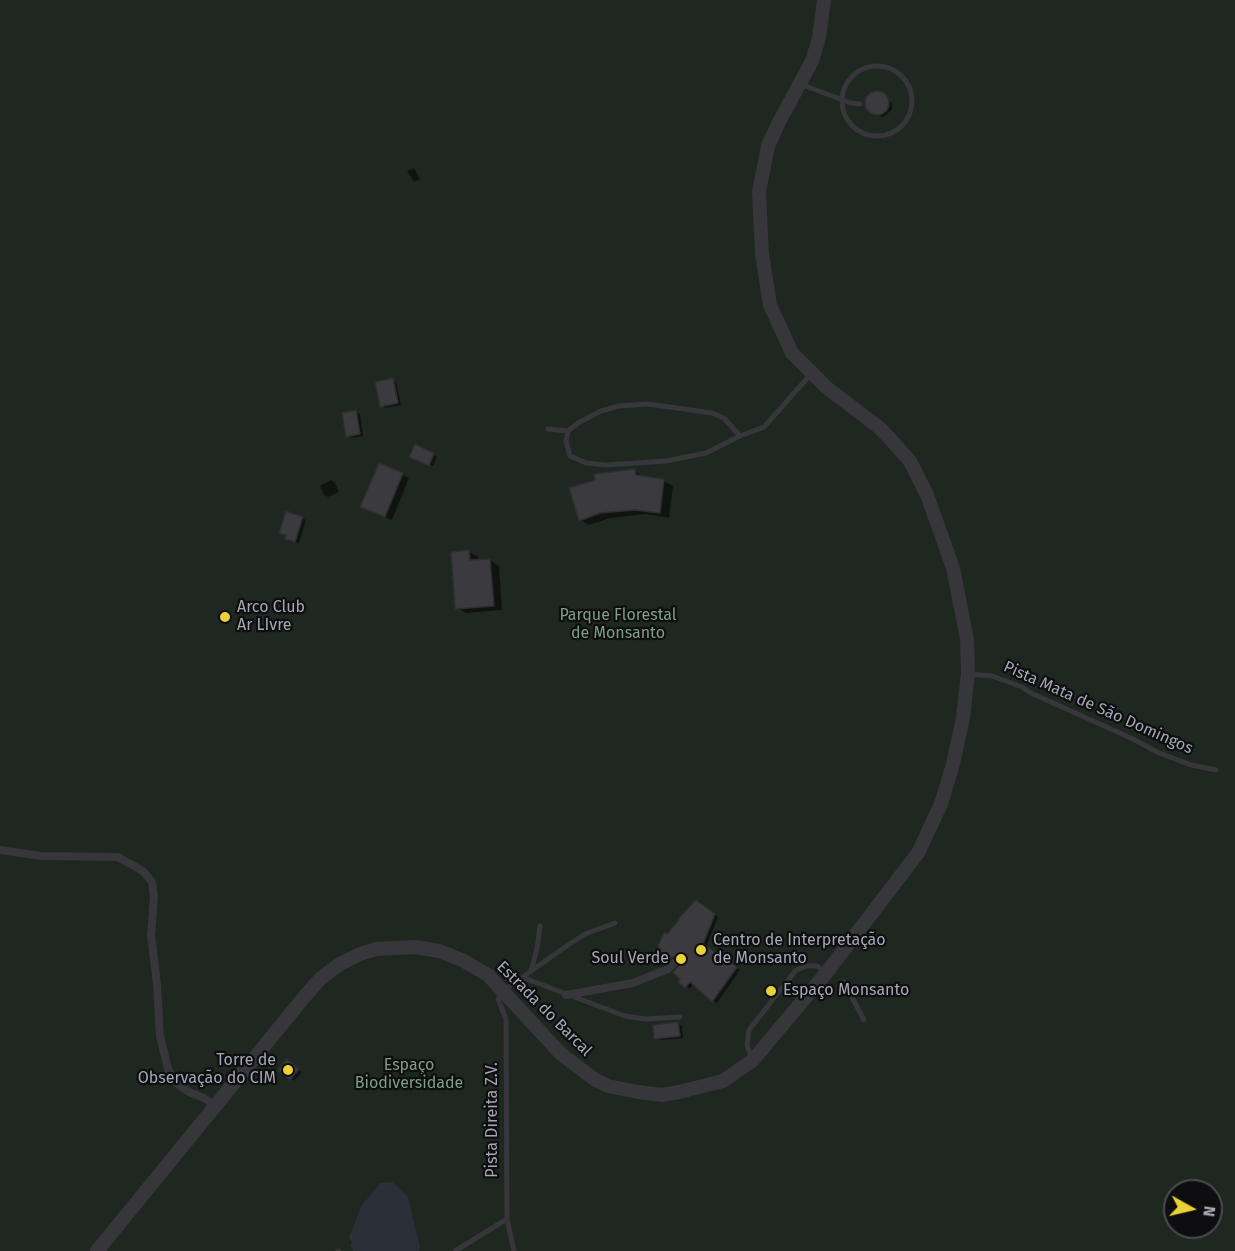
<!DOCTYPE html>
<html>
<head>
<meta charset="utf-8">
<style>
	body { margin:0 }
	#map { position:relative; width:1235px; height:1251px; overflow:hidden; background:#131315; font-family:"Fira Sans",sans-serif }
	canvas { display:block }
	.north { position:absolute; left:1163px; top:1179px; width:60px; height:60px; box-sizing:border-box; background:#0e0e10; border:2px solid #4a4b52; border-radius:50%; rotate:98deg; font-size:16px; font-weight:700; line-height:24px; text-align:center; color:#a5a7b4 }
	.north::after { content:''; display:block; margin:auto; width:21px; height:27px; background:#ead136; clip-path:polygon(50% 0,100% 100%,50% 72%,0 100%) }
</style>
</head>
<body>
<div id="map">
<canvas width="1235" height="1251"></canvas>
<div class="north">N</div>
</div>
<script>
const ctx = document.querySelector('canvas').getContext('2d');
ctx.lineJoin = 'round';
function paint(path, color) {
  ctx.fillStyle = color;
  ctx.fill(path, 'evenodd');
}
function poly(rows) {
  const path = new Path2D();
  for (const r of rows) {
    if (r.length === 3) {
      path.moveTo(r[0] + r[2], r[1]);
      path.arc(r[0], r[1], r[2], 0, 2 * Math.PI);
      continue;
    }
    path.moveTo(r[0], r[1]);
    for (let i = 2; i < r.length; i += 2) path.lineTo(r[i], r[i + 1]);
  }
  return path;
}
function trace(path, color, width, dash) {
  ctx.strokeStyle = color;
  ctx.lineWidth = width;
  ctx.lineCap = dash ? 'butt' : 'round';
  ctx.setLineDash(dash || []);
  ctx.stroke(path);
}
function write(font, color, halo, rows, align = 'center') {
  ctx.font = font + ' "Fira Sans",sans-serif';
  ctx.lineWidth = 4.5;
  ctx.setLineDash([]);
  ctx.textBaseline = 'middle';
  ctx.strokeStyle = halo;
  ctx.fillStyle = color;
  for (const [text, x, y, turn = 0] of rows) {
    ctx.save();
    ctx.translate(x, y);
    ctx.rotate((+turn || 0) * Math.PI / 180);
    ctx.textAlign = isNaN(turn) ? turn : align;
    if (halo) ctx.strokeText(text, 0, 0);
    ctx.fillText(text, 0, 0);
    ctx.restore();
  }
}
paint(poly([
	[0,0,1235,0,1235,1251,0,1251],
	[1175,1191,1211,1191,1211,1227,1175,1227]
]), '#1f2721');
paint(poly([
	[392,1182,408,1197,420,1247,419,1251,353,1251,350,1246,352,1243,349,1237,362,1205,381,1183]
]), '#2a2f38');
paint(poly([
	[879,93,892,103,892,110,883,117,872,112,867,106,867,99,872,94],
	[414,168,420,179,414,182,407,171],
	[392,380,396,382,401,405,385,408,381,406],
	[356,412,360,414,363,436,351,438,347,436],
	[416,446,437,457,433,466,415,458],
	[380,464,409,478,392,520,369,510],
	[635,471,644,478,664,481,673,486,669,518,646,514,610,518,589,525,580,520],
	[331,480,335,483,339,492,328,497,324,495,320,486],
	[302,518,306,520,299,543,287,539],
	[469,552,478,557,478,561,490,560,499,566,502,610,466,613,457,608],
	[701,904,718,917,706,947,740,970,717,1003,694,983,690,989,686,986,682,979,680,959,677,959,672,963,668,961,667,936],
	[678,1024,682,1026,683,1038,660,1040,656,1038],
	[292,1064,302,1072,294,1081,290,1078]
]), '#0007');
const building = poly([
	[877,103,12],
	[393,378,398,403,380,407,375,382,393,378],
	[356,410,360,434,346,437,342,413,356,410],
	[415,444,434,453,429,466,409,457,415,444],
	[379,463,403,473,385,517,360,507,379,463],
	[635,469,636,475,664,479,660,513,635,510,600,513,579,521,569,488,595,480,594,474,635,469],
	[286,511,303,517,295,542,285,539,286,535,279,533,286,511],
	[469,550,470,560,490,559,494,606,455,609,451,552,469,550],
	[696,900,715,914,703,944,737,967,712,1002,690,982,685,988,678,982,680,979,673,972,680,965,680,961,673,957,667,962,660,953,658,946,664,932,667,934,679,920,678,919,696,900],
	[678,1022,680,1036,654,1039,653,1025,678,1022],
	[287,1059,299,1069,290,1080,278,1070,287,1059]
]);
paint(building, '#3b3b3f');
trace(building, '#2e2d31', 1.5);
trace(poly([
	[877,101,35],
	[800,84,851,103,860,104],
	[548,429,568,431],
	[740,436,706,453,666,461,607,465,586,463,570,456,566,441,568,431,578,423,601,411,619,406,648,404,712,413,724,418,740,436,764,427,811,374],
	[970,674,992,676,1022,687,1031,693,1133,739,1159,753,1191,765,1216,770],
	[531,971,537,949,540,926],
	[524,978,625,1016,645,1019,680,1017],
	[844,982,864,1020],
	[752,1059,747,1045,749,1030,796,970,807,966,817,966,825,971],
	[338,1251,339,1251],
	[455,1251,507,1219],
	[514,1251,507,1219,506,1019,498,999,503,991,568,945,585,934,615,923]
]), '#36363b', 5);
trace(poly([
	[0,850,41,856,118,857,143,871,152,882,154,897,151,935,157,984,160,1036,168,1069,176,1083,189,1092,204,1098,216,1106],
	[566,995,633,983,668,969,674,963]
]), '#36363b', 8);
trace(poly([
	[97,1251,305,996,321,978,340,964,360,954,376,949,415,947,439,951,462,960,488,975,560,1053,594,1079,608,1086,638,1092,662,1095,679,1092,723,1081,753,1060,827,972,918,853,941,804,953,764,963,718,968,673,967,639,953,568,927,495,910,461,881,429,826,387,792,353,770,305,762,254,759,192,768,146,779,122,812,61,819,38,824,0]
]), '#36363b', 14);
for (const [x, y, r, color] of [
	[225,617,6,"#ead136"],
	[701,950,6,"#ead136"],
	[681,959,6,"#ead136"],
	[771,991,6,"#ead136"],
	[288,1070,6,"#ead136"]
]) {
  const dot = new Path2D();
  dot.arc(x, y, r, 0, 2 * Math.PI);
  ctx.fillStyle = color;
  ctx.fill(dot);
  trace(dot, '#0e0e10', 2);
}
write('16px', '#a5a7b4', '#0e0e10', [
	["Arco Club",237,608],
	["Ar LIvre",237,626],
	["Centro de Interpretação",713,941],
	["de Monsanto",713,959],
	["Soul Verde",669,959,"right"],
	["Espaço Monsanto",783,991],
	["Torre de",276,1061,"right"],
	["Observação do CIM",276,1079,"right"]
], 'left');
write('16px', '#7d9f86', '#0e0e10', [
	["Parque Florestal",618,616],
	["de Monsanto",618,634],
	["Espaço",409,1066],
	["Biodiversidade",409,1084]
]);
write('16px', '#a5a7b4', '#0e0e10', [
	["Pista Mata de São Domingos",1098,708,24],
	["Estrada do Barcal",544,1009,45],
	["Pista Direita Z.V.",493,1120,-90]
]);
</script>
</body>
</html>
